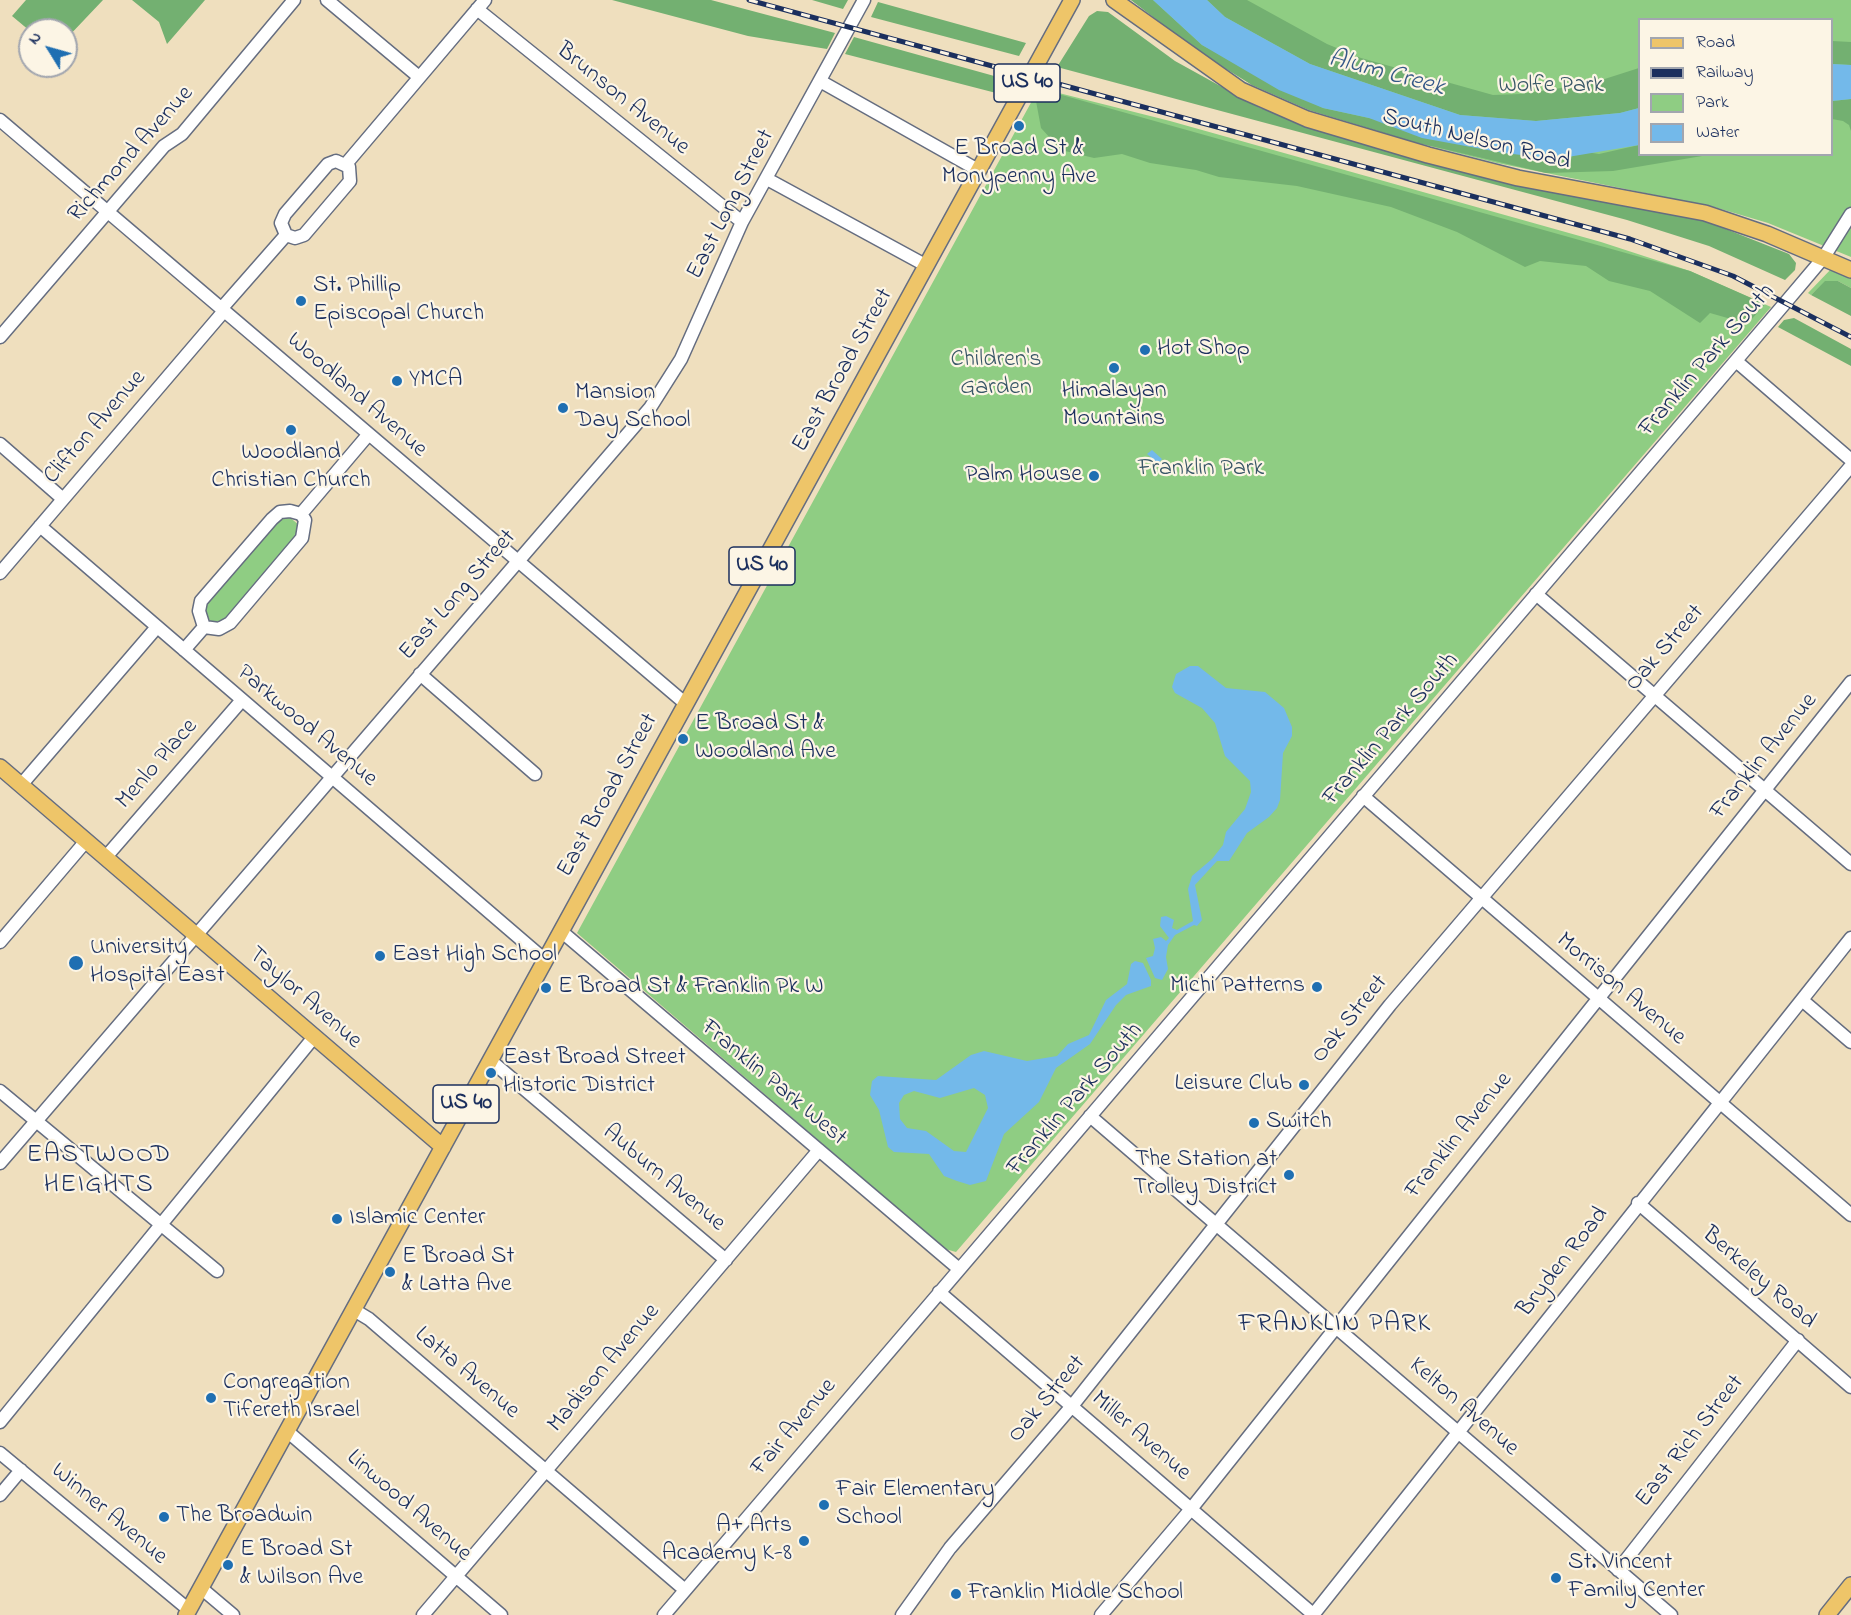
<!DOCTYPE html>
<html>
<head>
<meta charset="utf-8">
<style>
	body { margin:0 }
	#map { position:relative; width:1851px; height:1615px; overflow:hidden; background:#efdfbe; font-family:"Indie Flower",sans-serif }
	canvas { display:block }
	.legend { position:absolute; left:1638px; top:18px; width:195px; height:138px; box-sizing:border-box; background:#fcf5e5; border:2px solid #a2a6af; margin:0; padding:8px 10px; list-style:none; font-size:18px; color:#1b2f5e }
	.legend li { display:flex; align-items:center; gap:12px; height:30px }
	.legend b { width:30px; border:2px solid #a2a6af }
	.north { position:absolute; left:18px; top:18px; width:60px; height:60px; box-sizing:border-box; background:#fcf5e5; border:2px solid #a2a6af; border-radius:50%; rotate:307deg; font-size:16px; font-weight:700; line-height:24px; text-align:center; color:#1b2f5e }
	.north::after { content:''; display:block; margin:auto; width:21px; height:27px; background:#1f6fb2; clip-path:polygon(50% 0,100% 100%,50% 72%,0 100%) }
</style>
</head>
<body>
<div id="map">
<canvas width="1851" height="1615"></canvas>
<ul class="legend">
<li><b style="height:8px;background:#eec569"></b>Road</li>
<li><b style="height:8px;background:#1b2f5e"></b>Railway</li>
<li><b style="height:16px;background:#8fcd83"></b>Park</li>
<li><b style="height:16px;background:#73b9ea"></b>Water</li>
</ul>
<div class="north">N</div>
</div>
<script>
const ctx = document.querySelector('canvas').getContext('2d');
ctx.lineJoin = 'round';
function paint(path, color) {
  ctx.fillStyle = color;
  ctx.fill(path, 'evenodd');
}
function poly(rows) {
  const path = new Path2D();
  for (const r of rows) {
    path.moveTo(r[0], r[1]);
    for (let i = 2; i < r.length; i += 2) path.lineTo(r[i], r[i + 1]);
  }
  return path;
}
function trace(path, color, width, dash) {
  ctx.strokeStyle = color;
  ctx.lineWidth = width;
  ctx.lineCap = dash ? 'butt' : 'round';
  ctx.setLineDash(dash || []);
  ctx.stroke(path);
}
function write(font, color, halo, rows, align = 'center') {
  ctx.font = font + ' "Indie Flower",sans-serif';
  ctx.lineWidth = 4.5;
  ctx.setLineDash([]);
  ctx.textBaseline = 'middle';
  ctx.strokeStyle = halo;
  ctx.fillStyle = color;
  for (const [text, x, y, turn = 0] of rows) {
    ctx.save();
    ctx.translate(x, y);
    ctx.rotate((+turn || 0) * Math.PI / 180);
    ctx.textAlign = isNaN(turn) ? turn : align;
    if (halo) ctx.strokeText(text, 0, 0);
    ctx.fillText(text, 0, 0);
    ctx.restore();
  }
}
paint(poly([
	[1131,0,1851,0,1851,257,1768,223,1714,207,1497,163,1414,142,1309,110,1252,85],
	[1640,20,1832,20,1832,154,1640,154],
	[1039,88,1170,121,1601,242,1690,271,1771,307,956,1252,945,1249,577,933],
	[1832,268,1851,276,1851,288,1838,281,1826,281,1811,295,1808,293],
	[288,516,299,525,298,534,224,620,211,623,204,609,205,604,281,517]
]), '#8fcd83');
paint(poly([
	[26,0,103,0,66,39,66,30,30,31,12,16],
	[132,0,205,0,167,44,159,22],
	[612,0,711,0,835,33,827,49,748,36],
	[812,0,848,0,843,9],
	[1131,0,1153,0,1202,45,1323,108,1369,118,1599,154,1639,145,1640,154,1708,155,1613,171,1546,173,1414,142,1309,110,1252,85,1197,51],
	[1207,0,1247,0,1327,44,1361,58,1493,95,1520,94,1589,84,1639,68,1639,108,1620,113,1536,121,1460,115,1310,64,1225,17],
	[878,2,1026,43,1019,56,871,17],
	[1097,11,1108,12,1175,61,1260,108,1286,116,1698,218,1789,254,1796,263,1795,270,1785,280,1709,246,1627,220,1057,67,1089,16],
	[854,37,1005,79,1000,94,845,54],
	[1832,41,1851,42,1851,65,1832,64],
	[1044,90,1690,271,1765,304,1751,320,1731,319,1710,313,1700,323,1650,291,1609,281,1586,266,1540,261,1525,267,1457,232,1391,207,1297,186,1219,177,1196,170,1150,163,1122,154,1094,158,1061,150,1041,128,1036,101],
	[1851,99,1851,131,1849,125,1843,121,1832,119,1832,101],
	[1825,281,1838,281,1851,288,1851,316,1811,295],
	[1794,318,1851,349,1851,366,1778,327,1784,320]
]), '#73b071');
paint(poly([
	[1153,0,1207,0,1225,17,1310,64,1460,115,1536,121,1620,113,1639,108,1639,145,1556,159,1504,153,1422,138,1369,118,1323,108,1279,90,1202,45],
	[1832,64,1851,65,1851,99,1832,101],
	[1152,450,1162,459,1154,469,1151,467,1153,459,1147,454],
	[1190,666,1198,666,1226,688,1265,692,1284,708,1292,727,1292,736,1283,753,1280,800,1277,808,1269,817,1247,833,1229,861,1217,861,1195,885,1202,920,1197,926,1194,925,1175,935,1168,945,1166,957,1168,969,1162,980,1155,978,1146,958,1153,956,1155,948,1153,939,1161,937,1166,941,1169,938,1160,926,1161,917,1166,916,1174,920,1172,928,1177,930,1193,921,1188,889,1192,876,1212,859,1223,845,1226,832,1245,809,1251,792,1250,781,1225,756,1215,723,1202,708,1175,693,1172,687,1176,674],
	[1135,961,1143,963,1151,980,1151,986,1126,995,1116,1005,1090,1044,1056,1068,1039,1102,1004,1134,986,1181,970,1185,957,1181,944,1176,929,1154,894,1152,888,1147,879,1110,870,1095,872,1081,878,1076,936,1080,971,1055,984,1051,1027,1061,1057,1056,1068,1044,1089,1035,1106,1000,1127,984,1131,964],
	[974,1088,985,1095,988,1108,966,1152,954,1151,926,1131,907,1128,900,1119,899,1103,904,1095,914,1091,940,1098]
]), '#73b9ea');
const minor = poly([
	[327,0,419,77],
	[477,9,742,222],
	[820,81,978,170],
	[0,120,686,704],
	[336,161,349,167,350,181,304,235,295,238,286,235,281,223,285,214,328,164,336,161],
	[346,164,485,0],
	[767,179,927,266],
	[221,309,286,235],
	[0,337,164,146,182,134,294,0],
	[1736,361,1851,460],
	[0,444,63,499],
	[290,511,301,514,305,520,302,538,230,623,219,629,204,627,199,611,201,601,272,519,280,512,290,511],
	[301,514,368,435],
	[40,526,545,960],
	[0,573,224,311],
	[1536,594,1851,864],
	[184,650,204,627],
	[420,674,535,774],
	[21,785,157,627],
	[1363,796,1851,1215],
	[105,858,242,700],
	[561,931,959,1269],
	[0,942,86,841],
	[1802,1000,1851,1042],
	[490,1060,726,1260],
	[0,1091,217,1271],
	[1090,1116,1671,1615],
	[0,1163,650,408,681,359,742,222,864,0],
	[1638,1203,1851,1387],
	[939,1292,1314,1615],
	[354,1310,369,1319,685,1590],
	[0,1422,314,1037],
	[287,1431,501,1615],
	[0,1453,189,1610],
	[0,1495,21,1470],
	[1618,1570,1798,1340],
	[201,1588,233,1615],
	[423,1615,819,1150],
	[664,1615,1786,302,1824,257,1851,214],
	[902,1615,950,1548,1072,1406,1390,1005,1851,466],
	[1101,1615,1191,1509,1851,682],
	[1313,1615,1851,938]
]);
const major = poly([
	[1114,0,1241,90,1307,119,1428,155,1518,178,1705,213,1767,234,1851,270],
	[0,767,443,1147],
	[186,1615,1072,0],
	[1827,1615,1851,1585]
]);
trace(minor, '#656d80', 15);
trace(major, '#656d80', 18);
trace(minor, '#fff', 12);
trace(major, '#eec569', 15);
const rail = poly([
	[749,0,1630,239,1733,276,1851,337]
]);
trace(rail, '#1b2f5e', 5);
trace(rail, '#fcf5e5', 3, [9]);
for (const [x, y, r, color] of [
	[1019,126,6,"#1f6fb2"],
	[301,301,6,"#1f6fb2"],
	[1145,350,6,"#1f6fb2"],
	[1114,368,6,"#1f6fb2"],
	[397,381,6,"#1f6fb2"],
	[563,408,6,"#1f6fb2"],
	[291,430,6,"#1f6fb2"],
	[1094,476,6,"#1f6fb2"],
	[683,739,6,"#1f6fb2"],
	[380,956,6,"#1f6fb2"],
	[76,963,8,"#1f6fb2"],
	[1317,987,6,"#1f6fb2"],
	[546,988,6,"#1f6fb2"],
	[491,1073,6,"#1f6fb2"],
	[1304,1085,6,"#1f6fb2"],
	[1254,1123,6,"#1f6fb2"],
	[1289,1175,6,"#1f6fb2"],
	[337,1219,6,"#1f6fb2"],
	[390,1272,6,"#1f6fb2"],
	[211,1398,6,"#1f6fb2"],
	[824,1505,6,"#1f6fb2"],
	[164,1517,6,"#1f6fb2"],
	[804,1541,6,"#1f6fb2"],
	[228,1565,6,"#1f6fb2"],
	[1556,1578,6,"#1f6fb2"],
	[956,1594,6,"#1f6fb2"]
]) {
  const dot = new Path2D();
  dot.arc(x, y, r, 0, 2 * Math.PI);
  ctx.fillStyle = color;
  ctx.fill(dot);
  trace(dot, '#fcf5e5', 2);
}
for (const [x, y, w] of [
	[1027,83,66],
	[762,566,66],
	[466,1104,66]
]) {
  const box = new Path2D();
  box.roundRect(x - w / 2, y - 19, w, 38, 4.5);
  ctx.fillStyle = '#fcf5e5';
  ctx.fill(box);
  trace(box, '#1b2f5e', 1.5);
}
write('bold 22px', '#1b2f5e', null, [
	["US 40",1027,83],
	["US 40",762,566],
	["US 40",466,1104]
]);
write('24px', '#385667', '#fcf5e5', [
	["Wolfe Park",1551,87],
	["Children's",996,361],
	["Garden",996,389],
	["Franklin Park",1201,470]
]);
write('24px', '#1b2f5e', '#fcf5e5', [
	["Brunson Avenue",622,100,39],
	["South Nelson Road",1476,141,14],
	["Richmond Avenue",132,155,-48],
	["East Long Street",732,205,-63],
	["Franklin Park South",1708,361,-49],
	["East Broad Street",844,371,-61],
	["Woodland Avenue",356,396,41],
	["Clifton Avenue",96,428,-49],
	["East Long Street",459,596,-49],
	["Oak Street",1666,649,-49],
	["Parkwood Avenue",306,727,40],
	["Franklin Park South",1392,730,-49],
	["Franklin Avenue",1765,757,-51],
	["Menlo Place",158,765,-49],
	["East Broad Street",609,796,-61],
	["Morrison Avenue",1620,990,40],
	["Taylor Avenue",304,999,41],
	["Oak Street",1351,1020,-51],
	["Franklin Park West",773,1084,40],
	["Franklin Park South",1076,1100,-49],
	["Franklin Avenue",1460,1136,-51],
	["Auburn Avenue",663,1179,40],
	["Bryden Road",1564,1263,-52],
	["Berkeley Road",1758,1279,41],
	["Madison Avenue",605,1369,-50],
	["Latta Avenue",466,1374,40],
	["Oak Street",1048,1400,-50],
	["Kelton Avenue",1463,1408,41],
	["Fair Avenue",795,1428,-50],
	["Miller Avenue",1140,1437,41],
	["East Rich Street",1691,1442,-52],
	["Linwood Avenue",408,1507,41],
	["Winner Avenue",108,1515,40]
]);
write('24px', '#1b2f5e', '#fcf5e5', [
	["E Broad St &",1019,150,"center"],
	["Monypenny Ave",1019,178,"center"],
	["St. Phillip",313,287],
	["Episcopal Church",313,315],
	["Hot Shop",1157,350],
	["YMCA",409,381],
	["Himalayan",1114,392,"center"],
	["Mountains",1114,420,"center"],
	["Mansion",575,394],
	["Day School",575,422],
	["Woodland",291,454,"center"],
	["Christian Church",291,482,"center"],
	["Palm House",1082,476,"right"],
	["E Broad St &",695,725],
	["Woodland Ave",695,753],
	["University",90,949],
	["Hospital East",90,977],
	["East High School",392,956],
	["Michi Patterns",1305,987,"right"],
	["E Broad St & Franklin Pk W",558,988],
	["East Broad Street",503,1059],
	["Historic District",503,1087],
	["Leisure Club",1292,1085,"right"],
	["Switch",1266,1123],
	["The Station at",1277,1161,"right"],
	["Trolley District",1277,1189,"right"],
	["Islamic Center",349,1219],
	["E Broad St",402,1258],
	["& Latta Ave",402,1286],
	["Congregation",223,1384],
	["Tifereth Israel",223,1412],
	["Fair Elementary",836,1491],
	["School",836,1519],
	["The Broadwin",176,1517],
	["A+ Arts",792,1527,"right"],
	["Academy K-8",792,1555,"right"],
	["E Broad St",240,1551],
	["& Wilson Ave",240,1579],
	["St. Vincent",1568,1564],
	["Family Center",1568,1592],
	["Franklin Middle School",968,1594]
], 'left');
write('italic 26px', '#355888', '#fcf5e5', [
	["Alum Creek",1386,75,15]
]);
ctx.letterSpacing = '1.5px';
write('26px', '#1b2f5e', '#fcf5e5', [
	["EASTWOOD",99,1157],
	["HEIGHTS",99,1187],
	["FRANKLIN PARK",1335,1326]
]);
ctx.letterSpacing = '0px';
</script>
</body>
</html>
